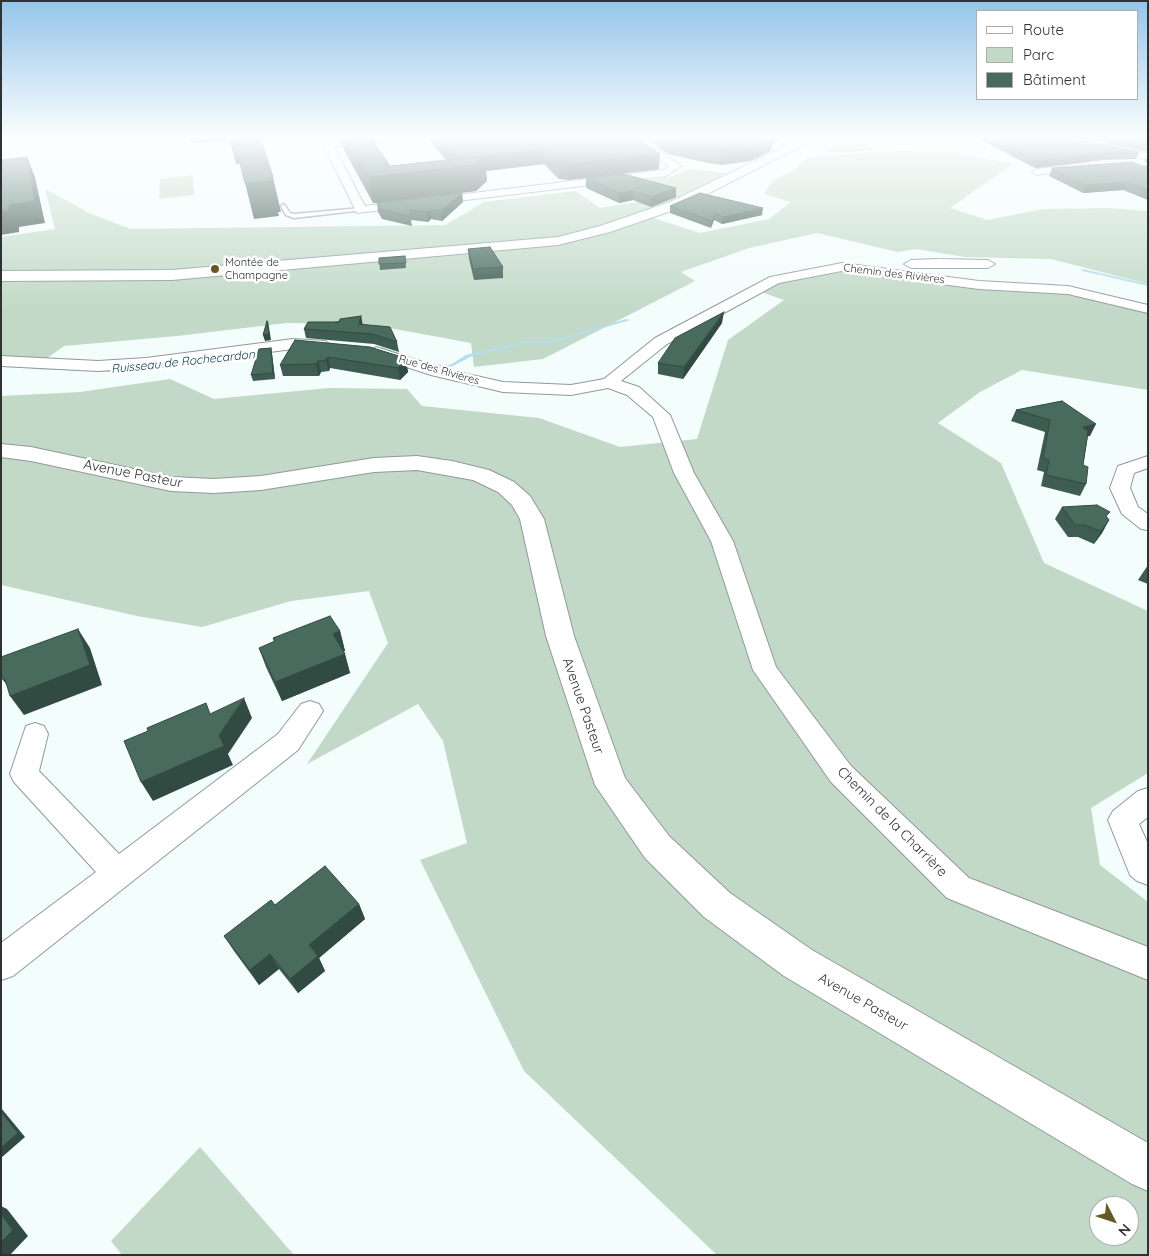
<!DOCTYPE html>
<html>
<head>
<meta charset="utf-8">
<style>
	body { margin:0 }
	#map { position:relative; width:1149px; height:1256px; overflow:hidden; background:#f3fdfc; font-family:Quicksand,sans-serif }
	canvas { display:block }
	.frame { position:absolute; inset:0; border:2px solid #2f3232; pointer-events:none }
	.legend { position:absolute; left:976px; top:10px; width:162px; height:90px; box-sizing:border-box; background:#fff; border:1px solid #acadad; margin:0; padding:6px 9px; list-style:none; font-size:15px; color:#2f3232 }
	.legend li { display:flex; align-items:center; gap:10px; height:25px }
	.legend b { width:25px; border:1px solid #acadad }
	.north { position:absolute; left:1089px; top:1196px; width:50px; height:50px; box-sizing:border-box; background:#fff; border:1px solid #acadad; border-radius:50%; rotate:131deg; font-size:14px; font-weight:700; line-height:20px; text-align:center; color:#2f3232 }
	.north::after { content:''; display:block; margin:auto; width:18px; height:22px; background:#655a26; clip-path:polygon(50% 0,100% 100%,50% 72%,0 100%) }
</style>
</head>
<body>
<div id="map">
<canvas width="1149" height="1256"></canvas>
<div class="frame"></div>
<ul class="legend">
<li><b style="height:6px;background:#fff"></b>Route</li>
<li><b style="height:14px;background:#c1d9c6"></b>Parc</li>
<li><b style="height:14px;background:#486b5e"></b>Bâtiment</li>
</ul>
<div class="north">N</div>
</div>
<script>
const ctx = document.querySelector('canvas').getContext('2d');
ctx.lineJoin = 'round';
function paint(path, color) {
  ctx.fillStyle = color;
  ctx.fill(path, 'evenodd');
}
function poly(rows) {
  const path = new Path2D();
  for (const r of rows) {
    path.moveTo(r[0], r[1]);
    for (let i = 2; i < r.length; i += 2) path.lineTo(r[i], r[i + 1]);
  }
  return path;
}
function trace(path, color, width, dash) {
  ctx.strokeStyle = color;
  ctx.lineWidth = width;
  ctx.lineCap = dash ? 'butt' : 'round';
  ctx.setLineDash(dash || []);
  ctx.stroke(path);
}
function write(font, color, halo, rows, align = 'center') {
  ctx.font = font + ' Quicksand,sans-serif';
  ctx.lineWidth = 5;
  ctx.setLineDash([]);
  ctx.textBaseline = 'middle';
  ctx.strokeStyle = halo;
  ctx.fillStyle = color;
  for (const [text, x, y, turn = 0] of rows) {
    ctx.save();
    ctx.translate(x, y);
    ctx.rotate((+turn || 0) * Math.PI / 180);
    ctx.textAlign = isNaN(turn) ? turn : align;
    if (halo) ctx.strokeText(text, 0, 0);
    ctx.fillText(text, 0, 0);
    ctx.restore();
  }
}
paint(poly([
	[866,143,876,150,830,153,820,147],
	[901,151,956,153,1013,164,950,208,987,220,1044,209,1110,208,1148,211,1148,284,1051,259,965,257,916,249,898,252,817,233,749,248,681,272,695,281,543,359,474,367,471,343,368,324,286,323,177,336,64,346,46,359,1,357,1,237,55,229,45,189,91,214,131,229,445,225,484,202,575,191,600,208,637,202,668,192,649,180,673,176,688,169,727,173,668,203,641,214,700,233,769,219,791,202,764,194,772,181,794,170,807,157],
	[193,175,194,195,159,199,160,179],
	[849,271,1070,292,1148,311,1148,390,1022,370,980,392,938,423,1001,463,1044,563,1148,611,1148,773,1091,808,1100,865,1148,902,1148,1255,717,1255,524,1071,420,860,467,843,443,741,418,704,307,764,388,643,369,591,291,601,202,627,137,616,1,585,1,396,80,392,170,379,214,399,329,388,407,389,422,406,539,418,620,447,697,439,728,340,784,300,761,292,783,281],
	[1099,1206,1129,1206,1129,1236,1099,1236],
	[200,1147,294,1255,122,1255,111,1241]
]), '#c1d9c6');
paint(poly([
	[1083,269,1148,284,1148,286,1082,271,1081,270,1083,269],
	[626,319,630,320,551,343,525,343,470,357,451,367,430,366,378,348,382,347,432,364,450,365,466,355,525,341,551,341,626,319],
	[266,351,268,351,268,353,162,368,114,372,33,369,31,368,33,367,114,370,162,366,266,351]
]), '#b6ddec');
const service = poly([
	[284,204,290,213,294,214,361,208,364,210,294,218,286,215,281,206,284,204]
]);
const minor = poly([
	[386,136,414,136,409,139,334,147,365,206,663,170,669,166,629,136,640,136,681,166,666,176,357,213,323,145,328,142,386,136],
	[1106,144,1148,154,1148,160,1102,149,1102,145,1106,144],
	[1084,163,1088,164,1088,168,1037,175,1032,172,1037,169,1084,163],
	[937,259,988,260,995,264,988,268,911,268,904,264,911,260,937,259],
	[842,263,979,281,1068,286,1148,305,1148,313,1068,294,979,289,842,271,779,283,667,344,621,381,639,387,670,415,694,473,733,541,776,667,851,766,969,878,1148,947,1148,980,947,898,831,782,753,670,711,541,674,473,653,417,627,395,608,388,571,395,503,392,431,375,370,355,368,352,376,347,441,368,503,382,571,385,604,379,655,338,770,277,842,263],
	[293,339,325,341,333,346,325,351,293,349,146,368,98,371,1,366,1,356,98,361,146,358,293,339],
	[1148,456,1148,468,1134,473,1130,488,1138,507,1148,514,1148,530,1141,529,1122,514,1110,488,1118,466,1148,456],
	[310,701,319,704,323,711,298,750,13,976,1,980,1,943,96,872,14,782,10,774,26,726,35,723,44,726,48,734,39,771,119,854,278,734,301,704,310,701],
	[1148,788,1148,817,1139,824,1148,844,1148,885,1137,881,1130,875,1108,820,1113,811,1138,791,1148,788]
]);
const tertiary = poly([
	[147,136,183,136,177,139,153,139,147,136]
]);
const secondary = poly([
	[1,444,31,447,171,477,214,479,261,476,374,458,417,456,452,461,489,470,514,482,530,496,544,519,574,636,625,778,669,836,730,893,812,950,1148,1143,1148,1191,1132,1184,784,976,704,917,645,858,595,785,546,636,520,519,512,505,498,492,473,480,417,470,374,472,261,490,214,493,171,491,31,461,1,457,1,444]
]);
const primary = poly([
	[807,136,821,136,680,208,610,232,558,245,172,280,1,281,1,271,172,270,558,237,600,226,670,202,807,136]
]);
trace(service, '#919a99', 3);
trace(minor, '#919a99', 2);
trace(tertiary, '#919a99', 2);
trace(secondary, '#919a99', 2);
trace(primary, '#919a99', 2);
paint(service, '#fff');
paint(minor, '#fff');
paint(tertiary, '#fff');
paint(secondary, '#fff');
paint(primary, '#fff');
paint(poly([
	[341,136,370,136,390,166,446,160,426,136,787,136,772,144,771,151,750,161,721,165,708,163,668,154,643,136,642,141,659,169,568,180,559,179,544,164,486,171,487,181,476,191,373,203,343,148],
	[973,136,1040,136,1139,152,1136,159,1102,160,1035,168],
	[1058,136,1148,136,1148,152,1089,139],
	[1148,155,1148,165,1145,161],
	[1142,166,1148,166,1148,200,1123,190,1083,193,1049,176,1052,168],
	[586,178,676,188,676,197,651,207,633,200,619,203,586,188],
	[462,193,463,202,442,221,431,219,428,222,411,220,412,226,382,219,378,212,377,203],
	[670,206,762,215,722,224,714,220,711,228,670,213],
	[468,249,503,267,503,278,474,280,469,259],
	[405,256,406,268,380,270,379,258],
	[361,316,362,324,397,342,399,352,374,344,306,338,304,329],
	[722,323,683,379,658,374,658,363],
	[295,340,406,361,408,372,400,380,330,368,329,371,321,372,319,376,283,376,280,365],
	[271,348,272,354,275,379,253,381,251,375],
	[1062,401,1090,436,1088,436,1083,465,1086,484,1080,496,1041,486,1044,472,1037,470,1045,432,1011,421,1016,410],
	[1062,507,1107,518,1109,520,1102,533,1094,544,1078,537,1068,537,1055,519],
	[1148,565,1148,584,1138,580],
	[340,631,345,651,344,651,350,673,282,701,266,667,259,648,274,642,273,638],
	[359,904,365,919,319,958,325,971,298,993,279,969,259,985,234,951,224,936,275,905]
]), '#3e5c51');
paint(poly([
	[188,136,233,136,240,164,236,164,230,141,191,143],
	[765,136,787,136,772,144,771,151,750,161,721,165,723,150],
	[544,150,544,164,486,171,487,181,476,191,373,203,369,177,456,159],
	[1105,153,1102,160,1035,168,1037,161],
	[660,154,659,169,568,180,568,164],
	[27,157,35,177,45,223,19,227,19,232,1,235,1,212,9,205],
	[273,177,281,212,278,212,279,216,254,219,245,183],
	[1126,182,1123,190,1083,193,1086,185],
	[676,188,676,197,651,207,651,197],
	[633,191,633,200,619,203,619,193],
	[462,193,463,202,442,221,441,211],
	[763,208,762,215,722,224,723,217],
	[430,210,431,219,428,222,427,212],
	[715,213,714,220,711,228,712,221],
	[724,312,722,323,683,379,684,367],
	[361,316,363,326,359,324],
	[268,321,271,340,265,341,263,335],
	[271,348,272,354,275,379,273,373],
	[328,357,330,368,329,371,326,360],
	[318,361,321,372,319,376,316,364],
	[406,361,408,372,400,380,398,368],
	[1096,424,1090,436,1077,438,1082,427],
	[1109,520,1102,533,1094,544,1101,531],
	[78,629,90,648,102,685,24,715,10,696,14,694,3,680],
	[340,631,345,651,339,653,333,634],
	[345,654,350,673,282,701,275,682],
	[244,698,252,718,228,754,233,765,153,801,141,782,219,735],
	[359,904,365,919,319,958,325,971,298,993,290,979,309,945],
	[270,954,279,969,259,985,250,970],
	[1,1108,25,1137,1,1158],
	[1,1206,7,1209,28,1236,10,1255,1,1255]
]), '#324b42');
const building = poly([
	[233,136,260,136,273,177,269,178,270,181,245,183,233,136],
	[346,136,370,136,390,166,485,156,474,165,369,177,346,136],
	[436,136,634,136,660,154,568,164,559,163,544,150,456,159,436,136],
	[663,136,767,136,773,137,752,147,723,150,709,148,669,140,663,136],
	[989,136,1040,136,1092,142,1139,152,1105,153,1037,161,989,136],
	[1108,136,1148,136,1148,144,1108,136],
	[27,157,35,201,9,205,9,210,1,212,1,160,27,157],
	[1132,162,1142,166,1148,166,1148,190,1126,182,1086,185,1052,168,1132,162],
	[624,174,676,188,651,197,633,191,619,193,586,178,624,174],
	[462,193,441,211,430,210,427,212,410,210,411,217,380,209,377,203,462,193],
	[700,193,763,208,723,217,715,213,712,221,670,206,700,193],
	[490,247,503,267,473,269,468,249,490,247],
	[405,256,406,263,379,264,379,258,405,256],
	[724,312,684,367,658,363,675,338,724,312],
	[361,316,359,324,390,327,397,342,372,334,304,329,308,322,339,322,340,319,361,316],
	[267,321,269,334,263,335,267,321],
	[295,340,370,347,405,358,406,361,398,368,328,357,326,360,318,361,316,364,280,365,295,340],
	[271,348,273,373,251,375,259,349,271,348],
	[1062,401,1096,424,1082,427,1088,431,1083,465,1088,467,1086,484,1046,475,1049,460,1043,458,1050,420,1016,410,1062,401],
	[1097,505,1110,512,1106,516,1109,520,1101,531,1084,525,1075,525,1062,507,1097,505],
	[330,616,340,631,333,634,345,654,275,682,259,648,275,641,273,638,330,616],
	[78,629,90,665,10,696,5,679,3,680,1,672,1,657,78,629],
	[244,698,219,735,224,746,141,782,124,741,148,731,147,728,206,703,210,714,244,698],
	[325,866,359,904,309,945,318,956,290,979,270,954,250,970,224,936,271,900,275,905,325,866],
	[1,1112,18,1133,1,1148,1,1112],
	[1,1214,13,1230,1,1242,1,1214]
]);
paint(building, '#486b5e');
trace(building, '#324b42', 1);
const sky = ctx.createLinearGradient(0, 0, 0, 311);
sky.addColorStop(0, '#94c4ea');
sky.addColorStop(0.44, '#fafefe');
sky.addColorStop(1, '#fafefe00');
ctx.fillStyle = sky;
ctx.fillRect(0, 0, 1149, 311);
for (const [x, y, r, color] of [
	[215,269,5,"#655a26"]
]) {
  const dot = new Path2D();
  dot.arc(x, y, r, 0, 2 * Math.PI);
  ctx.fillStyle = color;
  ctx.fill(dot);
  trace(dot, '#fff', 2);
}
write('11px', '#2f3232', '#fff', [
	["Montée de",225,263],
	["Champagne",225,276]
], 'left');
write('11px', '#2f3232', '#fff', [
	["Chemin des Rivières",894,274,7],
	["Rue des Rivières",439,370,16]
]);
write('italic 12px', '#0e4455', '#fff', [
	["Ruisseau de Rochecardon",183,362,-6]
]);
write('14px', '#2f3232', '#fff', [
	["Avenue Pasteur",133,474,11],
	["Avenue Pasteur",583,706,71],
	["Chemin de la Charrière",892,822,45],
	["Avenue Pasteur",863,1002,30]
]);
</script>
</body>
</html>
